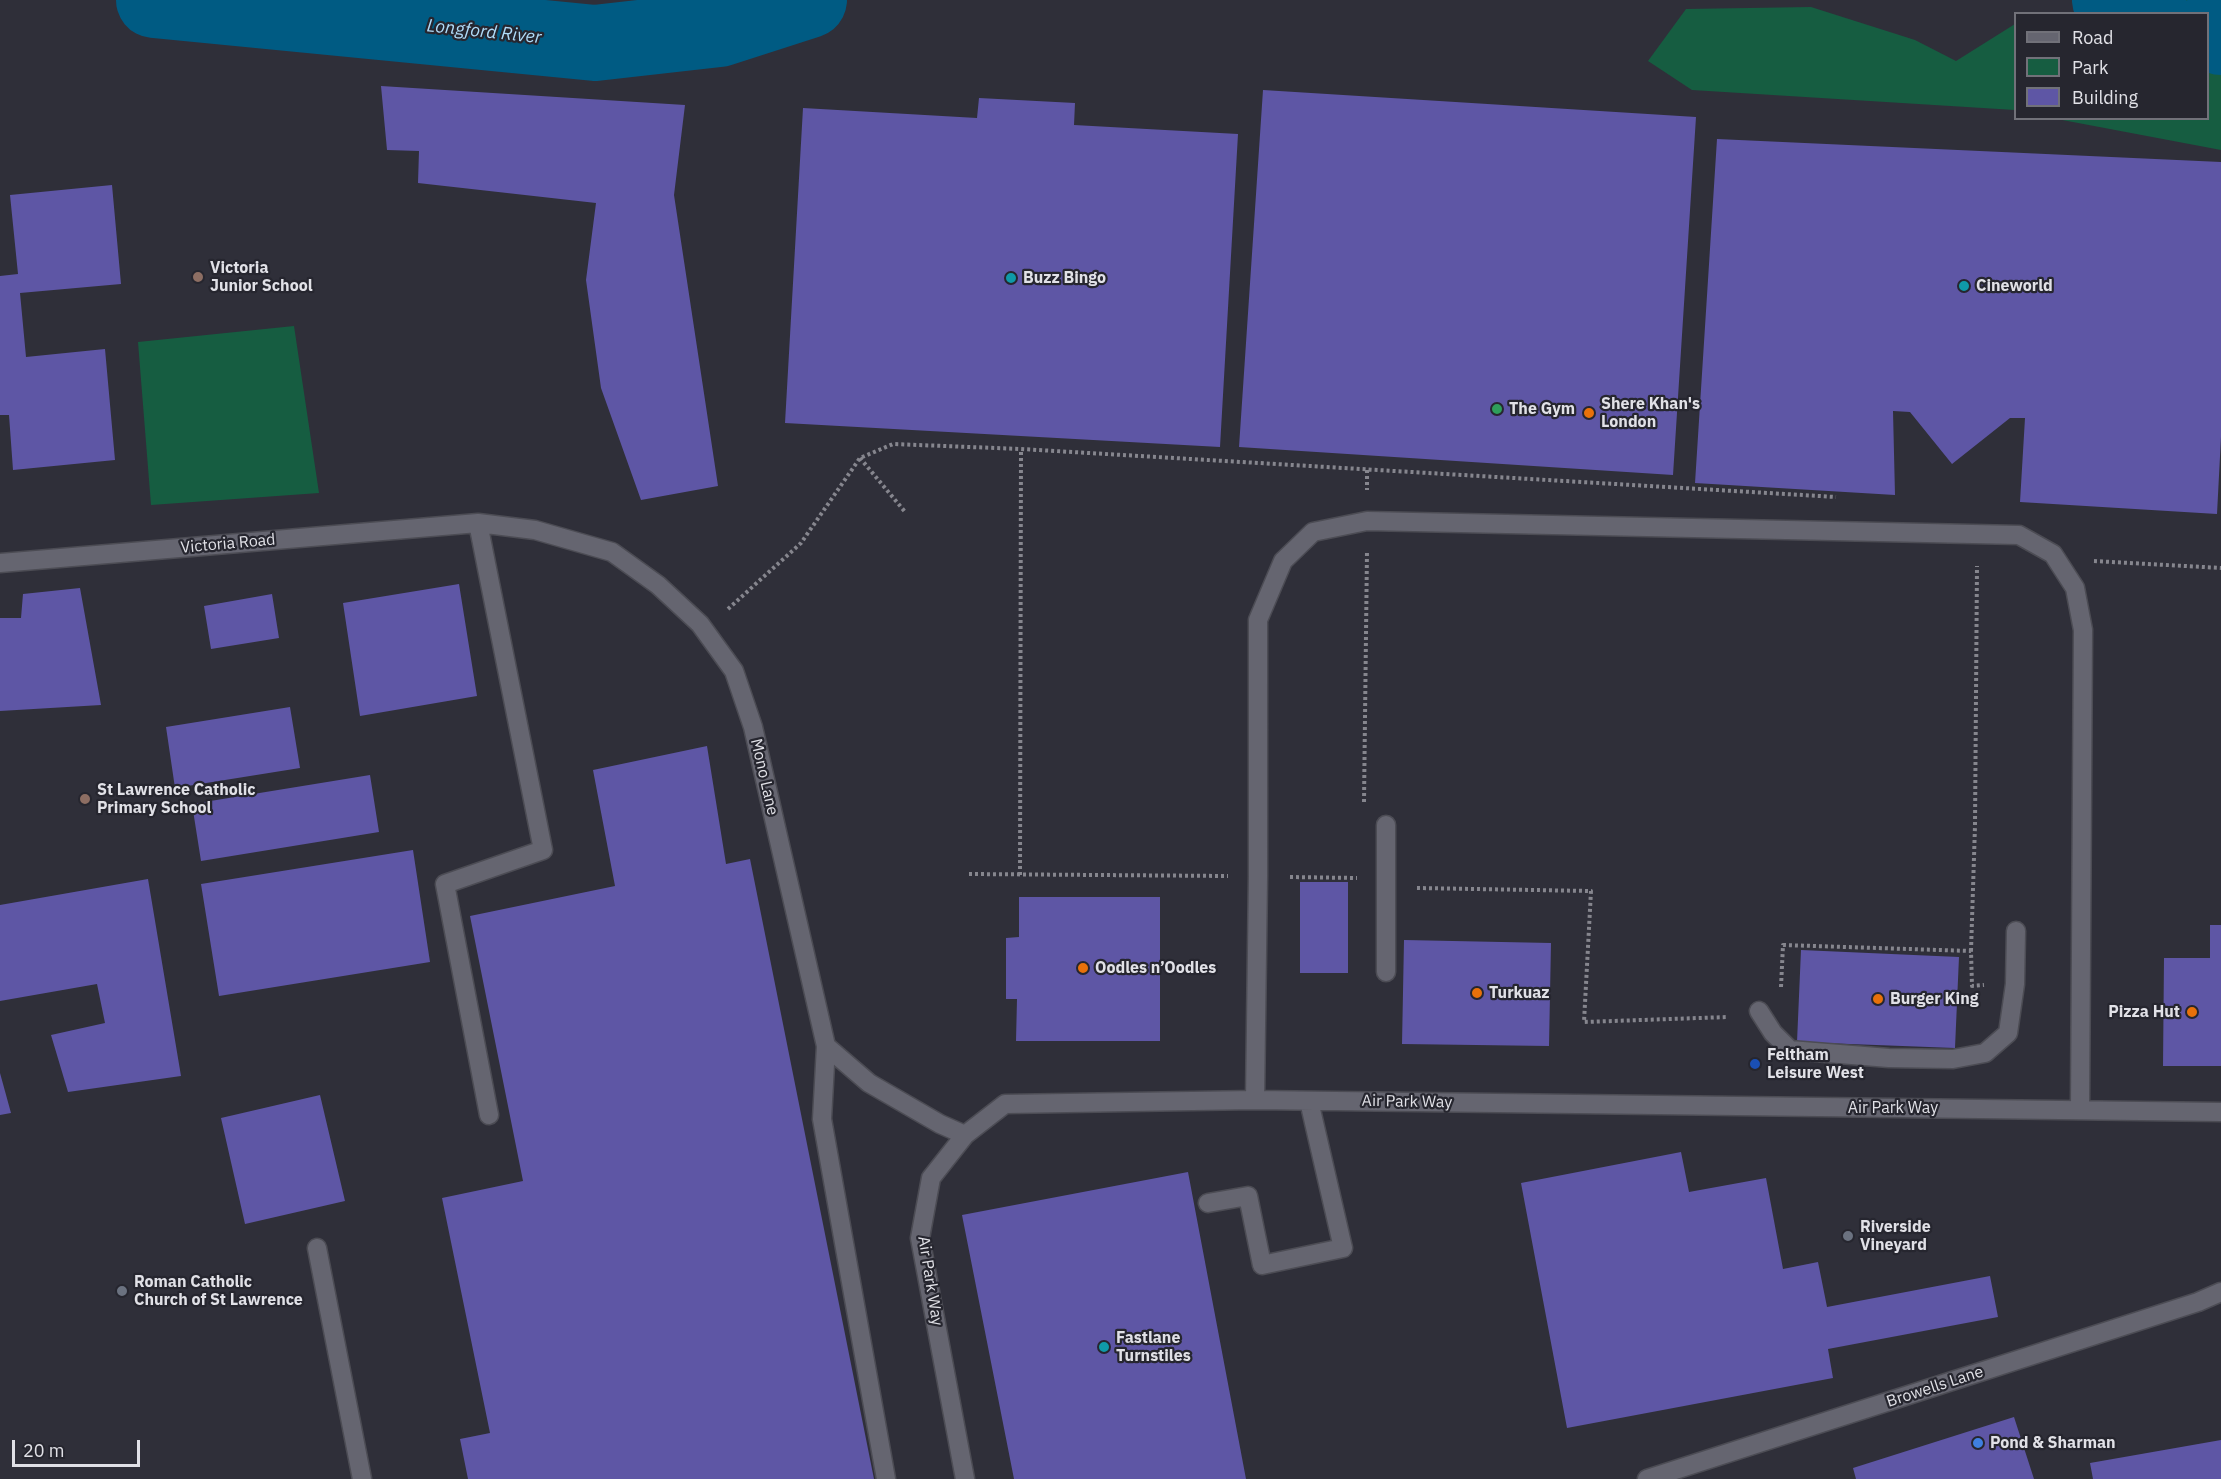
<!DOCTYPE html>
<html>
<head>
<meta charset="utf-8">
<style>
	body { margin:0 }
	#map { position:relative; width:2221px; height:1479px; overflow:hidden; background:#2f2f39; font-family:"IBM Plex Sans",sans-serif }
	canvas { display:block }
	.legend { position:absolute; left:2014px; top:12px; width:195px; height:108px; box-sizing:border-box; background:#26262f; border:2px solid #717179; margin:0; padding:8px 10px; list-style:none; font-size:18px; color:#e1e1e7 }
	.legend li { display:flex; align-items:center; gap:12px; height:30px }
	.legend b { width:30px; border:2px solid #717179 }
	.scale { position:absolute; left:12px; top:1440px; width:128px; height:27px; box-sizing:border-box; border:3px solid #e1e1e7; border-top:0; padding-left:8px; font-size:18px; line-height:21px; white-space:nowrap; color:#e1e1e7; -webkit-text-stroke:4px #26262f; paint-order:stroke }
</style>
</head>
<body>
<div id="map">
<canvas width="2221" height="1479"></canvas>
<ul class="legend">
<li><b style="height:8px;background:#656570"></b>Road</li>
<li><b style="height:16px;background:#165d41"></b>Park</li>
<li><b style="height:16px;background:#5e56a5"></b>Building</li>
</ul>
<div class="scale">20 m</div>
</div>
<script>
const ctx = document.querySelector('canvas').getContext('2d');
ctx.lineJoin = 'round';
function paint(path, color) {
  ctx.fillStyle = color;
  ctx.fill(path, 'evenodd');
}
function poly(rows) {
  const path = new Path2D();
  for (const r of rows) {
    path.moveTo(r[0], r[1]);
    for (let i = 2; i < r.length; i += 2) path.lineTo(r[i], r[i + 1]);
  }
  return path;
}
function trace(path, color, width, dash) {
  ctx.strokeStyle = color;
  ctx.lineWidth = width;
  ctx.lineCap = dash ? 'butt' : 'round';
  ctx.setLineDash(dash || []);
  ctx.stroke(path);
}
function write(font, color, halo, rows, align = 'center') {
  ctx.font = font + ' "IBM Plex Sans",sans-serif';
  ctx.lineWidth = 4.5;
  ctx.setLineDash([]);
  ctx.textBaseline = 'middle';
  ctx.strokeStyle = halo;
  ctx.fillStyle = color;
  for (const [text, x, y, turn = 0] of rows) {
    ctx.save();
    ctx.translate(x, y);
    ctx.rotate((+turn || 0) * Math.PI / 180);
    ctx.textAlign = isNaN(turn) ? turn : align;
    if (halo) ctx.strokeText(text, 0, 0);
    ctx.fillText(text, 0, 0);
    ctx.restore();
  }
}
paint(poly([
	[2155,0,2221,0,2221,20,2208,16,2208,14,2200,13],
	[1811,7,1915,40,1956,61,2015,24,2015,110,1692,90,1648,61,1686,9],
	[2208,55,2221,60,2221,150,2057,119,2208,118],
	[294,326,319,493,151,505,138,342]
]), '#165d41');
trace(poly([
	[154,0,595,43,719,29,809,0],
	[2110,0,2151,14],
	[2208,32,2221,37]
]), '#005b83', 76);
paint(poly([
	[381,86,685,105,674,195,718,486,641,500,601,388,586,280,596,203,418,183,419,151,387,150],
	[1263,90,1696,117,1673,475,1239,447],
	[979,98,1075,103,1074,125,1238,134,1220,447,785,423,803,108,977,118],
	[1717,139,2221,162,2221,437,2217,514,2020,502,2025,418,2010,418,1952,464,1910,412,1893,411,1895,495,1695,483],
	[112,185,121,284,20,293,26,357,105,349,115,460,13,470,9,415,0,415,0,276,18,274,10,195],
	[459,584,477,696,360,716,343,603],
	[80,588,101,705,0,711,0,618,21,618,23,594],
	[272,594,279,638,211,649,204,606],
	[290,707,300,768,175,788,166,727],
	[707,746,726,864,750,859,874,1479,468,1479,460,1439,490,1433,442,1198,523,1181,470,916,615,886,593,770],
	[370,775,379,832,201,861,192,804],
	[413,850,430,962,219,996,201,884],
	[148,879,181,1076,68,1092,51,1035,105,1023,97,984,0,1001,0,905],
	[1300,882,1348,882,1348,973,1300,973],
	[1019,897,1160,897,1160,1041,1016,1041,1017,999,1006,999,1006,938,1019,937],
	[2210,925,2221,925,2221,1066,2163,1066,2164,958,2210,958],
	[1404,940,1551,943,1549,1046,1402,1044],
	[1801,950,1959,957,1955,1048,1797,1042],
	[0,1073,11,1113,0,1115],
	[320,1095,345,1201,245,1224,221,1118],
	[1681,1152,1689,1192,1766,1178,1783,1269,1818,1262,1827,1307,1990,1276,1998,1317,1828,1349,1833,1378,1567,1428,1521,1183],
	[1188,1172,1246,1479,1014,1479,962,1215],
	[2014,1417,2034,1479,1856,1479,1853,1468],
	[2221,1440,2221,1479,2093,1479,2090,1463]
]), '#5e56a5');
const minor = poly([
	[478,523,543,850,445,884,489,1115],
	[0,563,478,523,535,530,612,552,658,585,700,624,734,671,753,727,826,1046,869,1083,940,1124,965,1135],
	[1386,825,1386,972],
	[1759,1011,1773,1033,1790,1050,1889,1058,1953,1059,1985,1053,2008,1033,2015,984,2016,931],
	[826,1046,822,1119,886,1479],
	[1255,1100,1258,876,1258,620,1283,561,1313,532,1367,521,2019,535,2053,554,2075,588,2083,630,2080,1110],
	[1208,1203,1248,1196,1262,1265,1343,1248,1309,1101],
	[317,1248,362,1479],
	[965,1479,920,1238,931,1178,965,1135,1005,1104,1255,1100,2221,1112],
	[1647,1479,2198,1302,2221,1292]
]);
trace(minor, '#4c4c54', 21);
trace(poly([
	[860,458,906,513],
	[1367,470,1367,490],
	[2094,561,2221,568],
	[728,609,801,543,860,458,893,444,1021,449,1836,497],
	[1364,802,1367,551],
	[969,874,1228,876],
	[1020,875,1021,449],
	[1290,877,1357,878],
	[1417,888,1591,891,1584,1022,1728,1017],
	[1971,951,1975,826,1977,566],
	[1781,987,1783,945,1971,951,1972,986,1984,985]
]), '#86868e', 4, [3, 3]);
trace(minor, '#656570', 18);
for (const [x, y, r, color] of [
	[198,277,6,"#8d6e63"],
	[1011,278,6,"#0f9aa8"],
	[1964,286,6,"#0f9aa8"],
	[1497,409,6,"#2e9e5b"],
	[1589,413,6,"#e8710a"],
	[85,799,6,"#8d6e63"],
	[1083,968,6,"#e8710a"],
	[1477,993,6,"#e8710a"],
	[1878,999,6,"#e8710a"],
	[2192,1012,6,"#e8710a"],
	[1755,1064,6,"#1a4fb4"],
	[1848,1236,6,"#6b7280"],
	[122,1291,6,"#6b7280"],
	[1104,1347,6,"#0f9aa8"],
	[1978,1443,6,"#3f7fe0"]
]) {
  const dot = new Path2D();
  dot.arc(x, y, r, 0, 2 * Math.PI);
  ctx.fillStyle = color;
  ctx.fill(dot);
  trace(dot, '#26262f', 2);
}
write('bold 16px', '#e1e1e7', '#26262f', [
	["Victoria",210,268],
	["Junior School",210,286],
	["Buzz Bingo",1023,278],
	["Cineworld",1976,286],
	["Shere Khan's",1601,404],
	["London",1601,422],
	["The Gym",1509,409],
	["St Lawrence Catholic",97,790],
	["Primary School",97,808],
	["Oodles n’Oodles",1095,968],
	["Turkuaz",1489,993],
	["Burger King",1890,999],
	["Pizza Hut",2180,1012,"right"],
	["Feltham",1767,1055],
	["Leisure West",1767,1073],
	["Riverside",1860,1227],
	["Vineyard",1860,1245],
	["Roman Catholic",134,1282],
	["Church of St Lawrence",134,1300],
	["Fastlane",1116,1338],
	["Turnstiles",1116,1356],
	["Pond & Sharman",1990,1443]
], 'left');
write('16px', '#e1e1e7', '#26262f', [
	["Victoria Road",228,544,-5],
	["Mono Lane",764,777,77],
	["Air Park Way",1407,1102,1],
	["Air Park Way",1893,1108],
	["Air Park Way",930,1281,81],
	["Browells Lane",1935,1387,-18]
]);
write('italic 18px', '#afdbf8', '#26262f', [
	["Longford River",484,32,6]
]);
</script>
</body>
</html>
